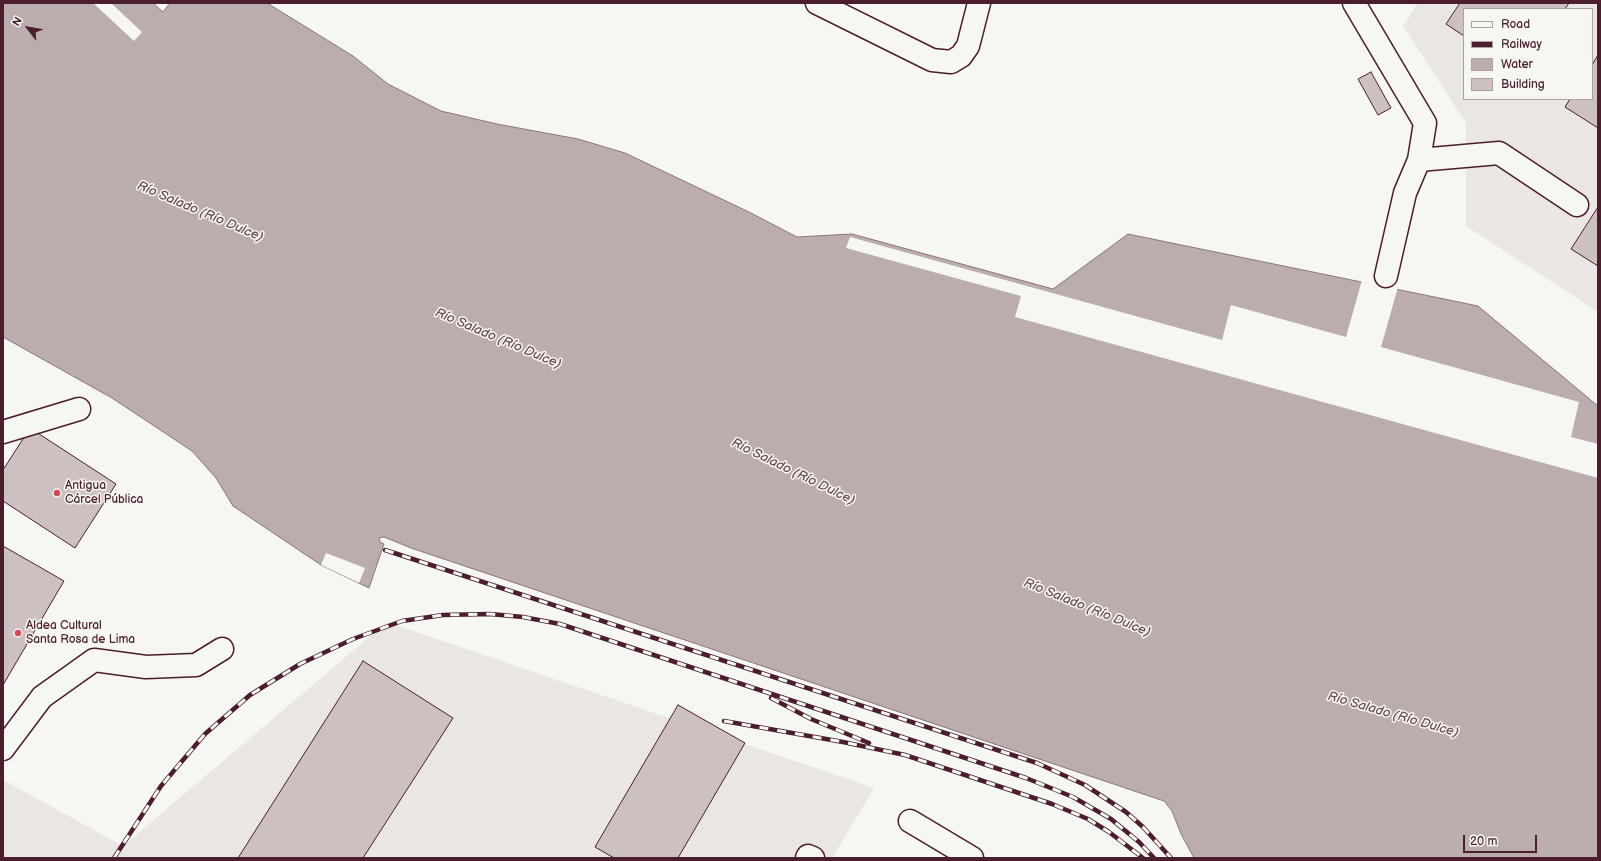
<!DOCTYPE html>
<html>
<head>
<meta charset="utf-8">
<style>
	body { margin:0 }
	#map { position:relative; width:1601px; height:861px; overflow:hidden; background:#f6f6f2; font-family:"Balsamiq Sans",sans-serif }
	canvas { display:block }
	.frame { position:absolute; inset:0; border:4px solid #4a1f2b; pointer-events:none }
	.legend { position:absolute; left:1463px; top:8px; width:130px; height:92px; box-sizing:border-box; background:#f6f6f2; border:1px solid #b1a0a2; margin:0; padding:5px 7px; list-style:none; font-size:12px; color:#4a1f2b }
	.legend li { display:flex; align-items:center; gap:8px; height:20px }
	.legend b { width:20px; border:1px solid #b1a0a2 }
	.north { position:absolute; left:8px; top:8px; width:40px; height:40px; -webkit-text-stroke:3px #f6f6f2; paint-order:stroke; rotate:301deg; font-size:11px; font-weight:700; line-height:16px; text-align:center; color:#4a1f2b }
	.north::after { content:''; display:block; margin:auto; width:14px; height:18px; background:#4a1f2b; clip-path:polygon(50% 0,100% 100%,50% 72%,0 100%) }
	.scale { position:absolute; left:1463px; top:835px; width:74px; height:18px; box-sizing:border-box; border:2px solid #4a1f2b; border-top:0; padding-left:5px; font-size:12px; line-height:14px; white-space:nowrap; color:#4a1f2b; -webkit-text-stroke:3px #f6f6f2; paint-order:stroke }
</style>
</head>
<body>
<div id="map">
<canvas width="1601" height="861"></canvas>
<div class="frame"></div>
<ul class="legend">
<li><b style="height:5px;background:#f6f6f2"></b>Road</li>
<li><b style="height:5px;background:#4a1f2b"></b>Railway</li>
<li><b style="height:11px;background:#bbadae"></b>Water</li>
<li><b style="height:11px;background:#ccc1c0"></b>Building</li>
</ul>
<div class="north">N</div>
<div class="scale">20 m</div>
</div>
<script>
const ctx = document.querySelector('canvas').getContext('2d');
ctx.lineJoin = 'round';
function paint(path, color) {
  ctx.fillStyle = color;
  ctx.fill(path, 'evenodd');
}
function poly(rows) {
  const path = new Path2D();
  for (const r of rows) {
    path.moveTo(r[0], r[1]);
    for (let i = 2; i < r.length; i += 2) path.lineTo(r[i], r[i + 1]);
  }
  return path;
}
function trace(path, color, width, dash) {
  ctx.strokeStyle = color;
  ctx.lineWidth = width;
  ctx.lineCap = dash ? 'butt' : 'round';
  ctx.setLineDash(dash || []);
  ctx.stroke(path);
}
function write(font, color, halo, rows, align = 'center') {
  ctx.font = font + ' "Balsamiq Sans",sans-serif';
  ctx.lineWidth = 3;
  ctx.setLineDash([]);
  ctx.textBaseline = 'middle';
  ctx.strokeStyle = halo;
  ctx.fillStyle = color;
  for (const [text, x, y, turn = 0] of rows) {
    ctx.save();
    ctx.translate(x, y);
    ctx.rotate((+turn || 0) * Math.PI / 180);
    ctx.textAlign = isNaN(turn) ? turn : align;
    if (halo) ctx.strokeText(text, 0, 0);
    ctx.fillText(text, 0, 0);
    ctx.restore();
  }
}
paint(poly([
	[1418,3,1598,3,1598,312,1466,226,1466,123,1403,26],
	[1464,9,1592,9,1592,99,1464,99],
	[387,622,874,788,832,858,3,858,3,780,123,846]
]), '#e9e6e3');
const water = poly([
	[3,3,153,3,163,12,170,3,267,3,353,56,388,84,441,111,497,124,578,139,625,153,749,212,797,237,852,234,1053,289,1128,234,1478,306,1598,406,1598,858,1194,858,1181,834,1172,811,1164,801,411,548,384,537,379,538,380,542,384,544,369,588,321,565,233,506,216,478,192,451,112,398,3,337,3,3]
]);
paint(water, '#bbadae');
trace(water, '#8e747a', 1);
paint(poly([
	[93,3,111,3,142,32,134,41],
	[850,237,1222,340,1231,305,1346,337,1362,280,1398,287,1381,347,1579,402,1571,437,1598,444,1598,478,1015,317,1021,296,846,248],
	[326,553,365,568,359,583,321,565]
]), '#f6f6f2');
const building = poly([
	[1460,3,1569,3,1565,9,1464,9,1464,36,1446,24,1460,3],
	[1598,55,1598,128,1565,107,1570,99,1592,99,1592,65,1598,55],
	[1371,72,1391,108,1378,115,1358,79,1371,72],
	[1598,207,1598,266,1571,249,1598,207],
	[30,428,116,484,75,548,3,501,3,470,30,428],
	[3,546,64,581,3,685,3,546],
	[363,661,453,718,363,858,238,858,363,661],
	[678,705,745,743,678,858,614,858,595,847,678,705]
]);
paint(building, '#ccc1c0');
trace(building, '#4a1f2b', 1);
const minor = poly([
	[817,3,932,60,951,62,961,56,968,46,979,3],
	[1354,3,1425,123,1419,160,1405,193,1386,276],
	[1419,160,1499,153,1577,205],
	[3,432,79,409],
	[3,749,42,697,94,660,146,667,196,665,222,649],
	[910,821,972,858],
	[807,858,808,856,813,858]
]);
trace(minor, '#4a1f2b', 25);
trace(minor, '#f6f6f2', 22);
const rail = poly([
	[385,550,1037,763,1085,785,1126,812,1143,827,1171,858],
	[771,698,811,719,869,743],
	[724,721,843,742,905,755,1052,804,1088,819,1109,832,1143,858],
	[114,858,161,786,205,734,250,695,300,664,353,639,402,621,443,615,490,614,523,617,560,624,1026,778,1073,797,1111,819,1139,842,1154,858]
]);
trace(rail, '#4a1f2b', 4.5);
trace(rail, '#f6f6f2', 3, [9]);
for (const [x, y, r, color] of [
	[57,493,4,"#d1495b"],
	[18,633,4,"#d1495b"]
]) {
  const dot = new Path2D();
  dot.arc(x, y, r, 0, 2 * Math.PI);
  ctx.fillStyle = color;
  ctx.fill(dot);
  trace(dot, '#f6f6f2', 1.5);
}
write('12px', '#4a1f2b', '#f6f6f2', [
	["Antigua",65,486],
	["Cárcel Pública",65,500],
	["Aldea Cultural",26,626],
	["Santa Rosa de Lima",26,640]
], 'left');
write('italic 13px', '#6c4a52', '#f6f6f2', [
	["Río Salado (Río Dulce)",200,212,23],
	["Río Salado (Río Dulce)",498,339,23],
	["Río Salado (Río Dulce)",793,472,26],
	["Río Salado (Río Dulce)",1087,608,22],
	["Río Salado (Río Dulce)",1393,715,16]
]);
</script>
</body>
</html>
